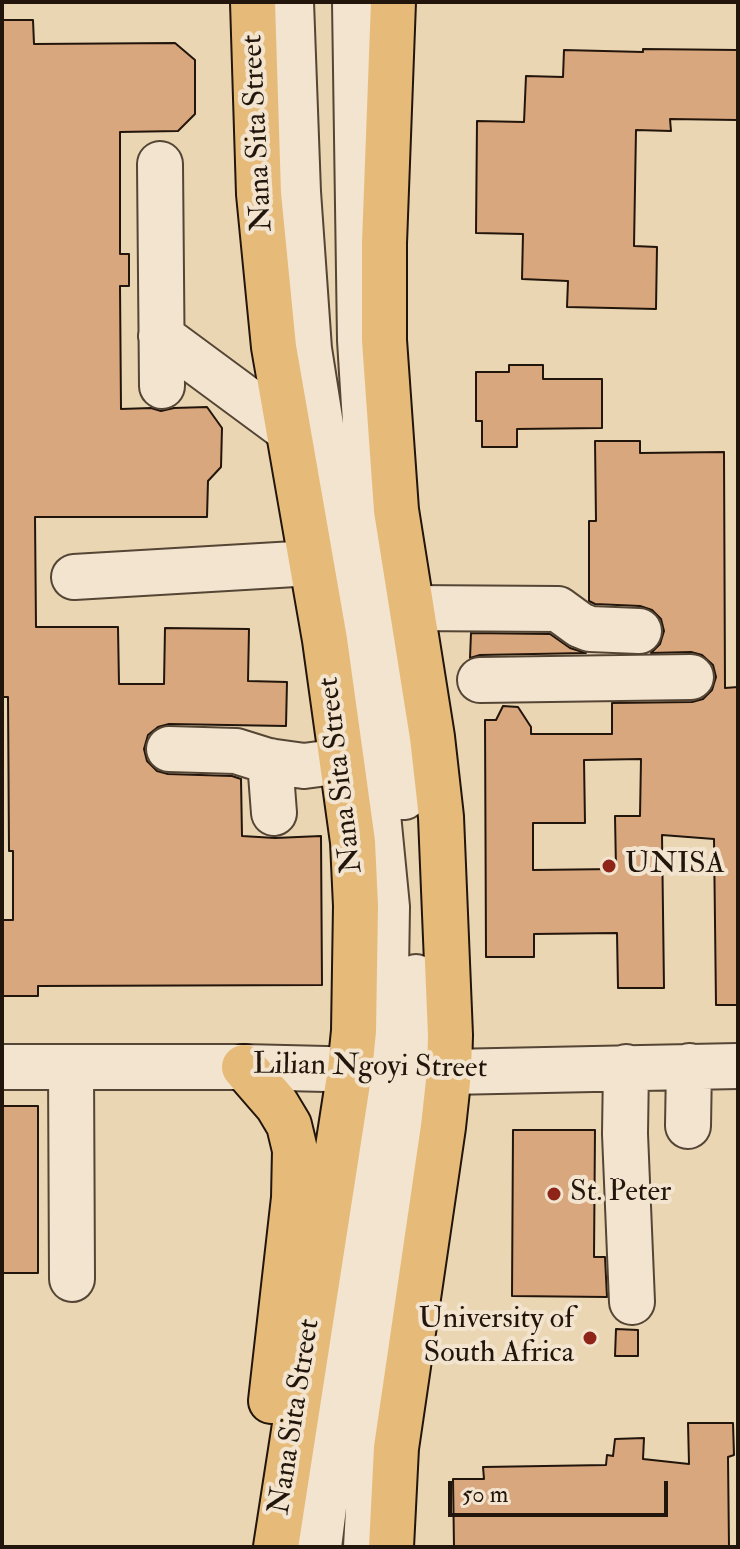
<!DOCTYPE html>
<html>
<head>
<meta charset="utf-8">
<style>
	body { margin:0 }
	#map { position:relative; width:740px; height:1549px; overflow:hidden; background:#ebd6b4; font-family:"IM FELL Double Pica",serif }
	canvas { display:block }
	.frame { position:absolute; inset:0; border:4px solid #22150b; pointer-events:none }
	.scale { position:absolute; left:448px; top:1481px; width:220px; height:36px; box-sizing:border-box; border:4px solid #22150b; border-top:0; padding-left:10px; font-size:24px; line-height:28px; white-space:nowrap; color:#22150b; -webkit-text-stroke:6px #f2e4ce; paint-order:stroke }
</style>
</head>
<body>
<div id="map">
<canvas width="740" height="1549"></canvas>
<div class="frame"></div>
<div class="scale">50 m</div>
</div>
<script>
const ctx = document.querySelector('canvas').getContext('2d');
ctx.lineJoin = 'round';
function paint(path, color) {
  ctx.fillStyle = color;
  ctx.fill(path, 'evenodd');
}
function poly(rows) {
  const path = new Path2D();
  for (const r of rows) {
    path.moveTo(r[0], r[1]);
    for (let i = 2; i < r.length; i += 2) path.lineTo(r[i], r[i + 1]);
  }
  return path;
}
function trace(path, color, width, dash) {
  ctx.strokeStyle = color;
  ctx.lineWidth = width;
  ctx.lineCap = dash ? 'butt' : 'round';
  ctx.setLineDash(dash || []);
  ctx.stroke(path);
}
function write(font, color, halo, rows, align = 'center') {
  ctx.font = font + ' "IM FELL Double Pica",serif';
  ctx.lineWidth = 8;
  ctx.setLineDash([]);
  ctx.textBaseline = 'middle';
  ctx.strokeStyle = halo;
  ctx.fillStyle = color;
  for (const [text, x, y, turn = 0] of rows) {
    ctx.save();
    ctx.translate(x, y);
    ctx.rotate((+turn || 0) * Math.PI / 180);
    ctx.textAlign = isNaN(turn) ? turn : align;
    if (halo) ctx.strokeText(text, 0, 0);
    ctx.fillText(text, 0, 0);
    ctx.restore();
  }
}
const building = poly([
	[2,20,33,20,34,44,175,43,195,60,195,114,178,131,120,132,120,254,129,254,129,286,120,286,121,409,151,408,161,411,174,408,207,407,222,428,221,467,208,481,207,517,35,517,36,627,118,627,119,684,164,684,165,628,249,629,248,681,287,682,286,726,169,724,158,727,148,735,144,749,147,761,157,771,168,774,232,776,241,779,242,836,275,838,321,836,322,985,38,986,38,996,2,996,2,920,13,920,13,851,9,851,8,697,2,697,2,20],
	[643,49,738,50,737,120,670,119,671,131,636,130,634,246,657,247,656,309,567,307,568,281,522,279,523,234,476,233,477,121,524,122,526,76,563,77,564,50,643,52,643,49],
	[509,365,543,365,543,379,602,379,602,428,517,429,517,447,482,447,482,421,476,421,476,372,509,372,509,365],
	[595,441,640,441,640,453,724,452,725,688,738,687,738,1005,716,1005,714,839,662,835,664,988,618,988,617,933,534,934,534,957,486,957,485,720,496,720,503,706,518,707,531,727,531,734,612,734,612,703,692,702,703,699,712,690,716,677,713,665,702,655,691,652,651,653,660,644,664,631,661,619,652,610,640,606,595,604,589,601,589,521,596,521,595,441],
	[641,759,640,816,615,816,616,869,533,870,533,823,585,823,584,760,641,759],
	[471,633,550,634,570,648,586,653,480,655,470,658,471,633],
	[2,1106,38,1106,38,1273,2,1273,2,1106],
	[513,1130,595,1130,594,1257,605,1257,607,1297,512,1296,513,1130],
	[616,1329,638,1330,638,1356,615,1356,616,1329],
	[688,1423,733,1423,734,1455,728,1457,729,1547,454,1547,453,1479,484,1479,483,1467,606,1465,607,1455,613,1456,615,1439,644,1438,643,1459,689,1464,688,1423]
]);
paint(building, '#d9a77e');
trace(building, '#22150b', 2);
const minor = poly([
	[291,2,298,192,309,349,355,640,376,794,387,907,385,1034,378,1126,339,1388,319,1547],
	[355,2,360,340,368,471,392,632,404,797],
	[160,164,162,386],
	[161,336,287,429],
	[74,577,312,563],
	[411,608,558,609,580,625,590,629,639,631],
	[480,680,691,677],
	[169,749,236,751,268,761,304,766,342,761],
	[270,761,274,813],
	[2,1067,244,1067,449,1072,738,1066],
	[71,1067,72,1279],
	[626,1067,625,1134,632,1302],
	[688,1126,689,1066],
	[366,1547,373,1419,412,1127,416,1071,416,977]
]);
const major = poly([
	[253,2,259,194,274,347,325,640,353,842,356,906,354,1031,350,1070,276,1547],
	[244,1067,277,1105,289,1125,295,1150,294,1198,271,1401],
	[391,1547,396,1448,443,1127,449,1072,450,1035,441,817,432,737,396,510,384,340,384,243,393,2]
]);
trace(minor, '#544535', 48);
trace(major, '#22150b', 48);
trace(minor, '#f2e4ce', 44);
trace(major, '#e6bb7a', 44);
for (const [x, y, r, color] of [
	[609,866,8,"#8f2418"],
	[554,1194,8,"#8f2418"],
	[590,1338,8,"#8f2418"]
]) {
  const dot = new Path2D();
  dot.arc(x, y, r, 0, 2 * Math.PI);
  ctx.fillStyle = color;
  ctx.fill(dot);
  trace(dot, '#f2e4ce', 3);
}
write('30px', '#22150b', '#f2e4ce', [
	["Nana Sita Street",259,133,-93],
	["Nana Sita Street",342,775,-97],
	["Lilian Ngoyi Street",370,1068,1],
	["Nana Sita Street",296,1417,-81]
]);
write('30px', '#22150b', '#f2e4ce', [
	["UNISA",625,866],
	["St. Peter",570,1194],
	["University of",574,1321,"right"],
	["South Africa",574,1355,"right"]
], 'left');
</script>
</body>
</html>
